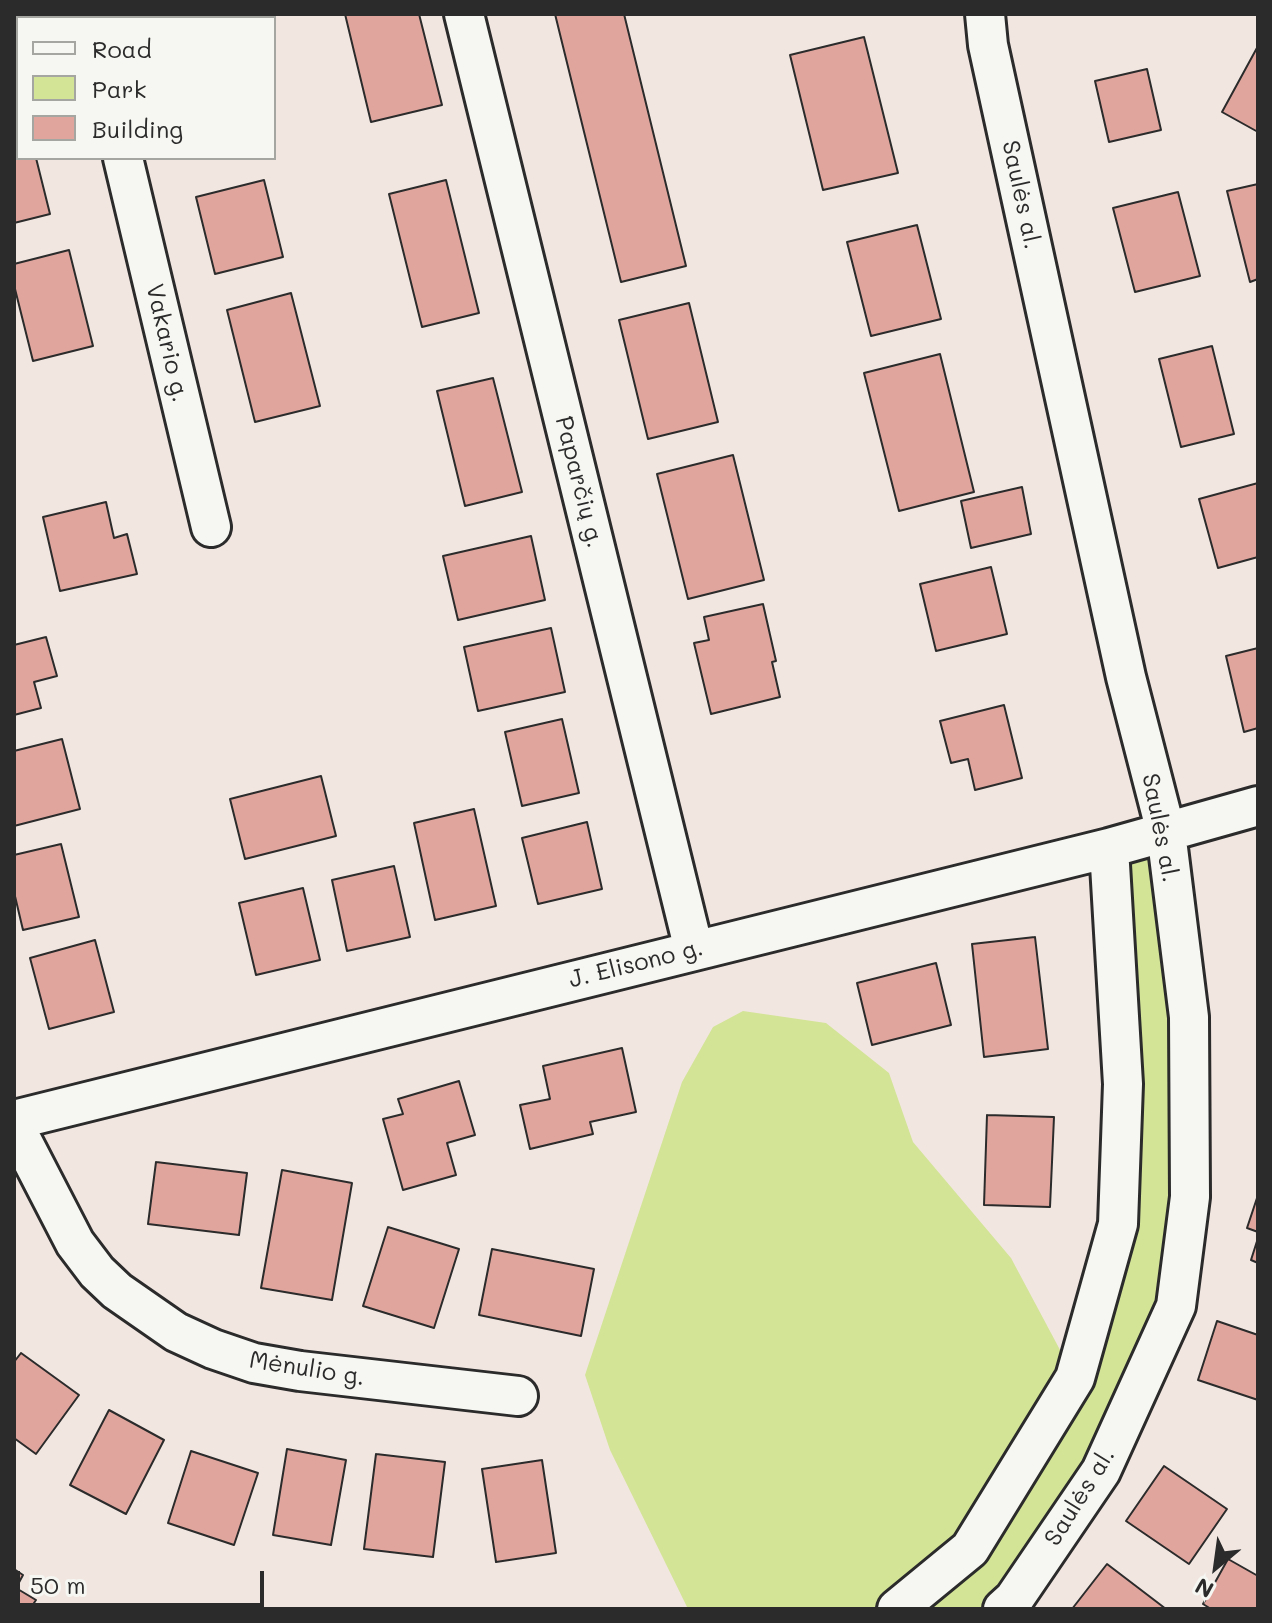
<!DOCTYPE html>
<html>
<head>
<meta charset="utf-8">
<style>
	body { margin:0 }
	#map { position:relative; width:1272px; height:1623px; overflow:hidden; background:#f2e6e1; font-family:Mali,sans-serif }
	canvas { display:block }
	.frame { position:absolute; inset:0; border:16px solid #2b2b2b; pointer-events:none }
	.legend { position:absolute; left:16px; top:16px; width:260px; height:144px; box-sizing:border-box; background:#f6f6f2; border:2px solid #a5a5a2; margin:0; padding:10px 14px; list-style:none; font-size:24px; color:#2b2b2b }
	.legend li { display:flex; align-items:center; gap:16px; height:40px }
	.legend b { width:40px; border:2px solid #a5a5a2 }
	.north { position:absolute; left:1176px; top:1527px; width:80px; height:80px; -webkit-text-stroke:6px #f6f6f2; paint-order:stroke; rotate:209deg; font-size:22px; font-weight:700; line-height:32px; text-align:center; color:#2b2b2b }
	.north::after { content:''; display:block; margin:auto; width:28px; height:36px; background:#2b2b2b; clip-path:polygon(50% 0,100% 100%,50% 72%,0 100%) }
	.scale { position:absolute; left:16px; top:1571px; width:248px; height:36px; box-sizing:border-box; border:4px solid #2b2b2b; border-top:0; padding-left:10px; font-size:24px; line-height:28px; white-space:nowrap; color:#2b2b2b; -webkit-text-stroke:6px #f6f6f2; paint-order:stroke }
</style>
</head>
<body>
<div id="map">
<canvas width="1272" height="1623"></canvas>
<div class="frame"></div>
<ul class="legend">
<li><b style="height:10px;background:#f6f6f2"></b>Road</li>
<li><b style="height:22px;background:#d3e497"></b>Park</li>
<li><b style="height:22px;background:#e0a69e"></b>Building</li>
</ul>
<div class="north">N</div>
<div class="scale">50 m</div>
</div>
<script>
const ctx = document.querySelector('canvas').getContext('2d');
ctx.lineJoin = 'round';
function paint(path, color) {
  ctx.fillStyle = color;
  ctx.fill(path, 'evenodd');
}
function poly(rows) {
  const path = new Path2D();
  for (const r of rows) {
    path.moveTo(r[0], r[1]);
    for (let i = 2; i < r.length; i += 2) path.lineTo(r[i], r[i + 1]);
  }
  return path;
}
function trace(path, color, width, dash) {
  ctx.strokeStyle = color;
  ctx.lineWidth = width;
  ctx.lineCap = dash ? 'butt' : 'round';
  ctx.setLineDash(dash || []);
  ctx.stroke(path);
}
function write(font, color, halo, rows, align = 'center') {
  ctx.font = font + ' Mali,sans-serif';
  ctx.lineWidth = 8;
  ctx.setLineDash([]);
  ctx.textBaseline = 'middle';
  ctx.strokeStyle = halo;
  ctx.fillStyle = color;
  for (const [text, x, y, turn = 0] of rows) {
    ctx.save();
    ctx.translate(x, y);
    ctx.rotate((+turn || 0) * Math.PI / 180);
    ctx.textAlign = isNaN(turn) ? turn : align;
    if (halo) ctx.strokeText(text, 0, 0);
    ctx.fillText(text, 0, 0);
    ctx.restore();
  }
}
paint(poly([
	[1153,847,1182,1121,1161,1305,1136,1378,1007,1586,982,1609,908,1609,1080,1385,1126,1222,1124,856],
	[743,1011,826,1023,889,1073,913,1142,1011,1258,1075,1378,970,1549,897,1609,688,1609,610,1450,585,1375,682,1082,713,1027]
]), '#d3e497');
const building = poly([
	[159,14,229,14,230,16,160,18,159,14],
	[345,14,419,14,442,105,371,122,345,14],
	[555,14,624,14,686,266,621,282,555,14],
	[18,25,18,99,14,100,14,26,18,25],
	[864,37,898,173,823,190,790,55,864,37],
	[1258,46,1258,132,1222,112,1258,46],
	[1147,69,1161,130,1109,142,1095,81,1147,69],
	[18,138,18,158,36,158,50,214,14,223,14,139,18,138],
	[264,180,283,257,215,274,196,197,264,180],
	[446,180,479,313,422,327,389,194,446,180],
	[1258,184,1258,279,1250,282,1227,191,1258,184],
	[1178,192,1200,276,1135,292,1113,208,1178,192],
	[917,225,941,319,871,336,847,242,917,225],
	[69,250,93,346,33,361,14,285,14,264,69,250],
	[291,293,320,406,255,422,227,310,291,293],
	[689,303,718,422,648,439,619,320,689,303],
	[1212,346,1234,434,1181,447,1159,359,1212,346],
	[940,354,974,492,899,511,864,373,940,354],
	[493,378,522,492,465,506,437,391,493,378],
	[733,455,764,580,688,599,657,474,733,455],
	[1258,483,1258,557,1218,568,1199,499,1258,483],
	[1022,487,1031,534,971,548,961,501,1022,487],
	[106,502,114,538,127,534,137,574,60,591,43,517,106,502],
	[531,536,545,600,458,620,443,556,531,536],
	[991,567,1007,634,936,651,920,584,991,567],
	[763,604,776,661,772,662,780,697,711,714,694,643,709,640,704,617,763,604],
	[551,628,565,692,478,711,464,647,551,628],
	[46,637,57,676,34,682,41,708,14,715,14,645,46,637],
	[1258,648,1258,728,1244,732,1226,656,1258,648],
	[1004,705,1022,778,975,790,968,759,951,763,940,721,1004,705],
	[562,719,579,793,522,806,505,732,562,719],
	[62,739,80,809,14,826,14,751,62,739],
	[321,776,336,836,245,859,230,799,321,776],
	[474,809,496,906,435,920,414,823,474,809],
	[587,822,602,889,538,904,522,838,587,822],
	[61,844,79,917,23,930,14,892,14,855,61,844],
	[394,866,410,937,347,951,332,880,394,866],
	[303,888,320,960,256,975,239,903,303,888],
	[1035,937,1048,1049,984,1057,972,944,1035,937],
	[95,940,114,1012,49,1029,30,958,95,940],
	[936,963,951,1025,872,1045,857,983,936,963],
	[622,1048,636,1112,590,1122,593,1134,530,1149,520,1105,550,1099,543,1066,622,1048],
	[459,1081,475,1135,447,1143,456,1175,403,1190,383,1119,403,1114,398,1099,459,1081],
	[987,1115,1054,1117,1050,1207,984,1205,987,1115],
	[156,1162,247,1173,239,1235,148,1224,156,1162],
	[282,1170,352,1183,332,1300,261,1288,282,1170],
	[1258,1195,1258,1232,1247,1228,1258,1195],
	[388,1227,459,1249,434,1328,363,1306,388,1227],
	[1258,1238,1258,1263,1251,1260,1258,1238],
	[492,1249,594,1269,581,1336,479,1315,492,1249],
	[1217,1321,1258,1335,1258,1400,1198,1380,1217,1321],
	[21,1353,79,1395,36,1454,14,1438,14,1362,21,1353],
	[109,1410,164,1440,126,1514,70,1485,109,1410],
	[287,1449,346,1460,331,1545,273,1535,287,1449],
	[191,1451,258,1473,234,1545,168,1523,191,1451],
	[376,1454,445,1462,433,1557,364,1549,376,1454],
	[542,1460,556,1553,496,1562,482,1469,542,1460],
	[1164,1466,1227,1509,1189,1564,1126,1521,1164,1466],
	[1228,1559,1258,1576,1258,1609,1211,1609,1203,1604,1228,1559],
	[1107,1564,1166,1609,1072,1609,1107,1564],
	[14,1569,23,1575,16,1588,36,1600,30,1609,14,1609,14,1569]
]);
paint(building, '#e0a69e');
trace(building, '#2b2b2b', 2);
const minor = poly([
	[89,14,90,18],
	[464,14,694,950],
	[985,14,988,45,1126,677,1166,832,1189,1017,1190,1197,1176,1306,1101,1471,1014,1599,1003,1609],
	[123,158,211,527],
	[14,1120,1109,848,1258,806],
	[14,1125,75,1243,97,1272,117,1291,176,1332,213,1349,254,1363,300,1371,518,1396],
	[897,1609,970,1549,1075,1378,1118,1224,1123,1084,1109,848]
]);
trace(minor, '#2b2b2b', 44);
trace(minor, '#f6f6f2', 38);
write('24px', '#2b2b2b', '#f6f6f2', [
	["Saulės al.",1021,195,78],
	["Vakario g.",167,343,77],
	["Paparčių g.",579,482,76],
	["Saulės al.",1160,828,79],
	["J. Elisono g.",636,964,-14],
	["Mėnulio g.",307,1369,9],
	["Saulės al.",1080,1497,-58]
]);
</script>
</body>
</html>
